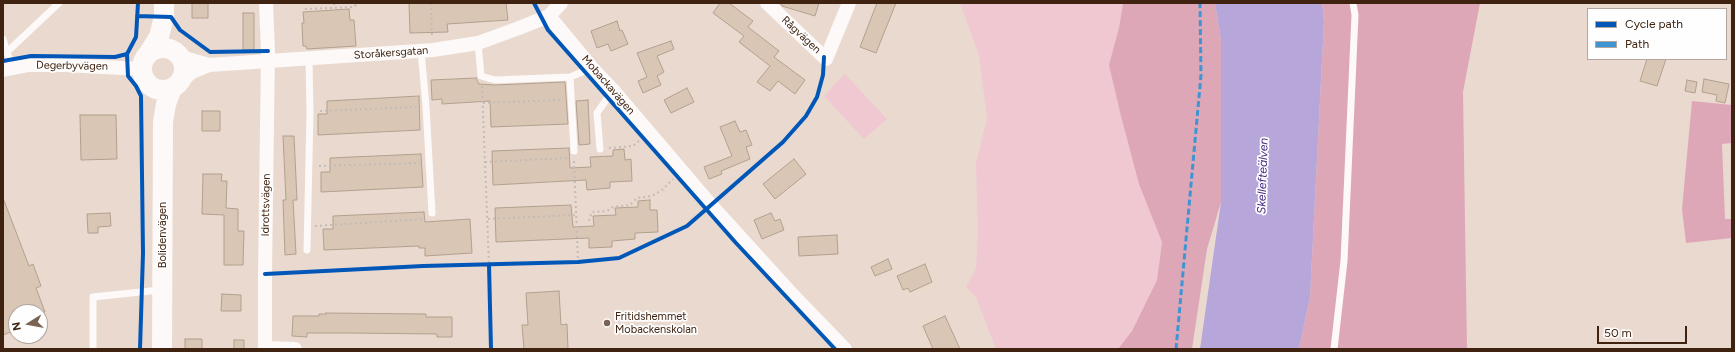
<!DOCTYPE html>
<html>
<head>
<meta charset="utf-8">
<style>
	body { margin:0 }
	#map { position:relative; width:1735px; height:352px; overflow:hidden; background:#ead9cf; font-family:Figtree,sans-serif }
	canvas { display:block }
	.frame { position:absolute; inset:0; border:4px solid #3f2310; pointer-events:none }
	.legend { position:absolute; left:1587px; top:8px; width:140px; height:52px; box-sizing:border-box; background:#fefefe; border:1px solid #b2a69f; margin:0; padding:5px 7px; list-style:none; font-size:12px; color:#3f2310 }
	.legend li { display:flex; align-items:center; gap:8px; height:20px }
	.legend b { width:20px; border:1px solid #b2a69f }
	.north { position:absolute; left:8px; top:304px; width:40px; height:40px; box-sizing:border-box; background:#fefefe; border:1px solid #b2a69f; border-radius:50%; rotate:259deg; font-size:11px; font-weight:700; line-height:16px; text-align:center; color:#3f2310 }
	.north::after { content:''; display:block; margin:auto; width:14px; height:18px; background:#7b6353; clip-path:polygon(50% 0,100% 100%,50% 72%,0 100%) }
	.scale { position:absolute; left:1597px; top:326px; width:90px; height:18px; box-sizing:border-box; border:2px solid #3f2310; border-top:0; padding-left:5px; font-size:12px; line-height:14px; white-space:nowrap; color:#3f2310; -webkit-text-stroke:3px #fefefe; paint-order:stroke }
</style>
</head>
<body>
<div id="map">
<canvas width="1735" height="352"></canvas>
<div class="frame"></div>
<ul class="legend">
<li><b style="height:5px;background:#0057b8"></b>Cycle path</li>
<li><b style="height:5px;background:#3f95d3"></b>Path</li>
</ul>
<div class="north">N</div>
<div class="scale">50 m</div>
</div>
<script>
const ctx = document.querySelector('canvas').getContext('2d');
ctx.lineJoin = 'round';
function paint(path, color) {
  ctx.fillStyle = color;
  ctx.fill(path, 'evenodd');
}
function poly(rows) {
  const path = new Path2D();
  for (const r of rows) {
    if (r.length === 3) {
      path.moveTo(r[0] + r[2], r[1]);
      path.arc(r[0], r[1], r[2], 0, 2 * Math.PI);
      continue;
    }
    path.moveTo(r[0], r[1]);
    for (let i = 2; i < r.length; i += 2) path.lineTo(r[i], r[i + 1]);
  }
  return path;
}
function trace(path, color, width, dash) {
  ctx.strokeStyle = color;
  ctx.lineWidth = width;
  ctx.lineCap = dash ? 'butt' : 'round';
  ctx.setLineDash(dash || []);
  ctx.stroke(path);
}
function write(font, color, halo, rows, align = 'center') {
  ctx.font = font + ' Figtree,sans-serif';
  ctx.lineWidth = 3.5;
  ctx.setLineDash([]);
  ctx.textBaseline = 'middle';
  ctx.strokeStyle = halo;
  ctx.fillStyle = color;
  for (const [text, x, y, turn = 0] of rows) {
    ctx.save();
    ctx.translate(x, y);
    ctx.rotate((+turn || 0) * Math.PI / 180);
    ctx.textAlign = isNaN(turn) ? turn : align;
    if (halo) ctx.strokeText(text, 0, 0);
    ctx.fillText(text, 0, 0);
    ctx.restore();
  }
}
paint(poly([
	[960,3,1123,3,1119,28,1162,242,1157,280,1132,331,1118,349,996,349,976,297,966,287,976,269,978,231,976,164,987,118,979,56],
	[845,74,887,119,864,139,824,96]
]), '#f0c8d1');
paint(poly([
	[1123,3,1215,3,1221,40,1221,202,1207,249,1192,349,1118,349,1132,331,1157,280,1162,242,1139,184,1121,116,1109,65,1119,28],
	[1322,3,1480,3,1463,92,1467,349,1299,349,1310,297,1324,21],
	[1692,101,1732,105,1732,143,1722,144,1725,219,1732,219,1732,238,1686,243,1682,209]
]), '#dea7b7');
paint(poly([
	[1215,3,1322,3,1324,21,1310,297,1299,349,1200,349,1221,202,1221,40]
]), '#b6a6da');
const building = poly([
	[192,3,208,3,208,18,192,18,192,3],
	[409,3,506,3,508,20,447,24,448,32,410,33,409,3],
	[720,3,729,3,753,21,748,27,779,51,774,57,805,80,795,94,778,81,770,91,757,82,770,66,739,42,744,36,713,13,720,3],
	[781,3,819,3,815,16,782,6,781,3],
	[877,3,896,3,876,53,860,47,877,3],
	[349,9,350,20,354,20,356,46,307,49,306,46,303,46,302,23,304,23,303,12,349,9],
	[243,13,254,13,254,50,243,50,243,13],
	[617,21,620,31,622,30,628,44,611,51,608,44,597,48,591,31,617,21],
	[671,41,674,49,657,56,664,72,657,76,661,85,643,93,638,81,647,77,637,53,671,41],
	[1647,59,1666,59,1657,86,1640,81,1647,59],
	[476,78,479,84,495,85,565,82,568,124,491,127,490,101,442,104,442,99,432,100,431,80,476,78],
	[1704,79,1729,84,1725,103,1716,101,1717,95,1702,92,1704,79],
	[1687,80,1697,82,1695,93,1685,91,1687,80],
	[687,88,694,102,671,113,664,100,687,88],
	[419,96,420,130,318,135,318,114,327,114,327,101,419,96],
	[588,100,590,144,579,145,576,101,588,100],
	[202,111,220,111,220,131,202,131,202,111],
	[80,115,116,115,117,159,81,160,80,115],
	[735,121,740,132,746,130,752,145,746,147,750,159,721,171,722,174,709,179,704,167,732,156,720,127,735,121],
	[283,136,294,136,297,200,293,200,296,254,285,255,283,200,286,200,283,136],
	[569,148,570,168,591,167,590,157,613,156,613,150,624,149,625,160,631,159,632,181,610,182,610,188,587,190,586,180,493,185,492,151,569,148],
	[421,154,423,187,321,192,321,172,330,172,330,158,421,154],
	[794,159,806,174,775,199,763,184,794,159],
	[203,174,222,174,221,181,227,181,226,208,238,209,238,231,244,231,243,265,224,265,224,215,202,214,203,174],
	[3,198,29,266,33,264,41,286,36,288,45,312,16,312,16,330,3,335,3,198],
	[650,200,650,210,657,210,658,232,635,233,635,239,612,241,612,247,589,248,589,238,496,242,495,208,571,205,573,227,594,226,593,216,616,215,615,208,638,207,638,201,650,200],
	[424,212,425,222,470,219,472,253,425,256,425,248,419,248,419,246,324,250,323,229,333,229,333,216,424,212],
	[110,213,111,226,98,227,98,233,88,233,87,214,110,213],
	[771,213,775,221,780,219,784,230,762,239,754,220,771,213],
	[837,235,838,254,799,256,798,237,837,235],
	[888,259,892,269,875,276,871,267,888,259],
	[925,264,932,282,910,292,908,288,903,290,897,276,925,264],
	[559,291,561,325,567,324,568,349,524,349,522,325,528,325,526,293,559,291],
	[222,294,241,295,241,311,221,311,222,294],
	[326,313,426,314,426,317,452,317,452,337,437,337,437,334,347,333,307,333,307,337,292,336,293,316,319,316,319,314,326,314,326,313],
	[945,316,960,349,933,349,923,326,945,316],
	[185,339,202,339,202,349,185,349,185,339],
	[234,340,244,340,244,349,234,349,234,340]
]);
paint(building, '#d9c6b4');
trace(building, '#b2a08f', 1);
trace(poly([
	[334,3,335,7],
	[431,3,432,38],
	[305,9,353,7,359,3],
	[482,86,489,265],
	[483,103,562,100],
	[320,111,417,107],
	[609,148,633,146,640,140],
	[574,161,578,262],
	[485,162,569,158],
	[319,166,420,163],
	[488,219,576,215],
	[589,221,592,212,607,211,613,207,630,205,637,198,652,196,662,190,673,179],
	[315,226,425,219]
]), '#c4bcb6', 2, [2, 3]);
trace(poly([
	[3,39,12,68],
	[478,43,481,76,495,80,570,77,592,68],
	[421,51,426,106,432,213],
	[7,52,59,3],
	[570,77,574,151],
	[600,149,597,113,613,90],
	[307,250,310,112,309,59],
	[93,349,93,297,160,290],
	[1334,349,1344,261,1355,15,1353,3]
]), '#fcf9f8', 7);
trace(poly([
	[767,3,826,59,849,3],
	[549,16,592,68,613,90,710,204,789,291,845,349],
	[181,57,209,65,433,50,478,43,519,28,549,16,561,3],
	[3,70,29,65,65,65,141,69],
	[178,84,192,72,209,65],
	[265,348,295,349],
	[265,349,265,274,268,51,266,3]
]), '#fcf9f8', 14);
trace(poly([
	[163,69,21],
	[150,51,159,37,164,16,164,3],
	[162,349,163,122,166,104,172,88]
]), '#fcf9f8', 20);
trace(poly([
	[1176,349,1201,75,1200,3]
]), '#3f95d3', 3, [6, 3]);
trace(poly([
	[138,3,136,37,127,54,128,76,136,86,141,96,143,253,140,349],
	[534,3,548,30,736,243,835,349],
	[137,16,171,17,180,30,210,52,268,51],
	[3,61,31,56,115,57,127,54],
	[489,265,491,349],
	[265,274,423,266,578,262,619,258,687,226,783,142,806,116,817,97,823,75,824,57]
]), '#0057b8', 4);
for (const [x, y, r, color] of [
	[607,323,4,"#7b6353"]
]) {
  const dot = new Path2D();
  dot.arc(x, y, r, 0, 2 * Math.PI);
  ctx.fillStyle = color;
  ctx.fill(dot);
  trace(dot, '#fefefe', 1.5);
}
write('11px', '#3f2310', '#fefefe', [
	["Rågvägen",801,35,43],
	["Storåkersgatan",391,53,-4],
	["Degerbyvägen",72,66,1],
	["Mobackavägen",608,85,49],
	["Idrottsvägen",266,205,-89],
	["Bolidenvägen",163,235,-90]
]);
write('11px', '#3f2310', '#fefefe', [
	["Fritidshemmet",615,317],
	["Mobackenskolan",615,330]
], 'left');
write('italic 12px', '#472a86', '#fefefe', [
	["Skellefteälven",1263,176,-88]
]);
</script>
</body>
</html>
